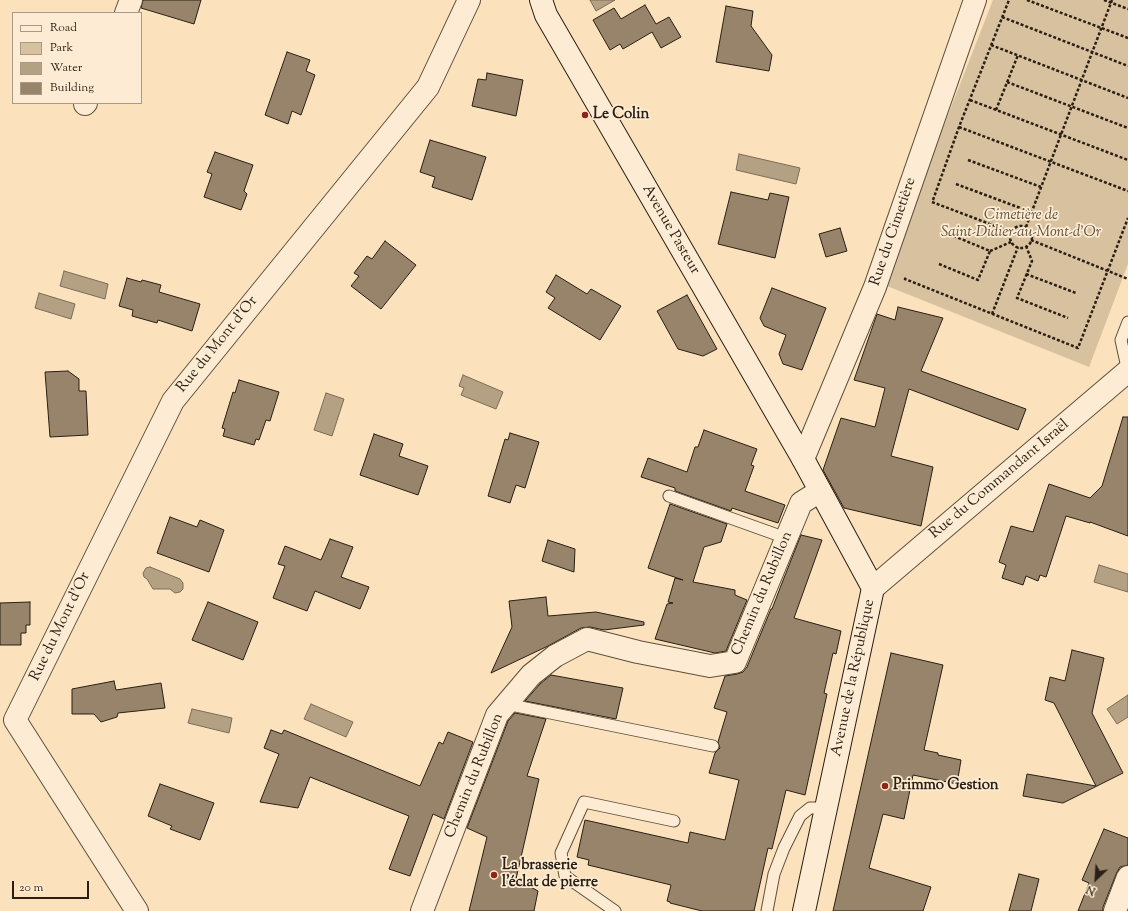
<!DOCTYPE html>
<html>
<head>
<meta charset="utf-8">
<style>
	body { margin:0 }
	#map { position:relative; width:1128px; height:911px; overflow:hidden; background:#fce2bc; font-family:"Sorts Mill Goudy",serif }
	canvas { display:block }
	.legend { position:absolute; left:12px; top:12px; width:130px; height:92px; box-sizing:border-box; background:#fdecd3; border:1px solid #a89a87; margin:0; padding:5px 7px; list-style:none; font-size:12px; color:#291f14 }
	.legend li { display:flex; align-items:center; gap:8px; height:20px }
	.legend b { width:20px; border:1px solid #a89a87 }
	.north { position:absolute; left:1076px; top:859px; width:40px; height:40px; -webkit-text-stroke:3px #fdecd3; paint-order:stroke; rotate:205deg; font-size:11px; font-weight:700; line-height:16px; text-align:center; color:#291f14 }
	.north::after { content:''; display:block; margin:auto; width:14px; height:18px; background:#291f14; clip-path:polygon(50% 0,100% 100%,50% 72%,0 100%) }
	.scale { position:absolute; left:12px; top:881px; width:77px; height:18px; box-sizing:border-box; border:2px solid #291f14; border-top:0; padding-left:5px; font-size:12px; line-height:14px; white-space:nowrap; color:#291f14; -webkit-text-stroke:3px #fdecd3; paint-order:stroke }
</style>
</head>
<body>
<div id="map">
<canvas width="1128" height="911"></canvas>
<ul class="legend">
<li><b style="height:5px;background:#fdecd3"></b>Road</li>
<li><b style="height:11px;background:#d8c19f"></b>Park</li>
<li><b style="height:11px;background:#b4a083"></b>Water</li>
<li><b style="height:11px;background:#97846b"></b>Building</li>
</ul>
<div class="north">N</div>
<div class="scale">20 m</div>
</div>
<script>
const ctx = document.querySelector('canvas').getContext('2d');
ctx.lineJoin = 'round';
function paint(path, color) {
  ctx.fillStyle = color;
  ctx.fill(path, 'evenodd');
}
function poly(rows) {
  const path = new Path2D();
  for (const r of rows) {
    if (r.length === 3) {
      path.moveTo(r[0] + r[2], r[1]);
      path.arc(r[0], r[1], r[2], 0, 2 * Math.PI);
      continue;
    }
    path.moveTo(r[0], r[1]);
    for (let i = 2; i < r.length; i += 2) path.lineTo(r[i], r[i + 1]);
  }
  return path;
}
function trace(path, color, width, dash) {
  ctx.strokeStyle = color;
  ctx.lineWidth = width;
  ctx.lineCap = dash ? 'butt' : 'round';
  ctx.setLineDash(dash || []);
  ctx.stroke(path);
}
function write(font, color, halo, rows, align = 'center') {
  ctx.font = font + ' "Sorts Mill Goudy",serif';
  ctx.lineWidth = 3.5;
  ctx.setLineDash([]);
  ctx.textBaseline = 'middle';
  ctx.strokeStyle = halo;
  ctx.fillStyle = color;
  for (const [text, x, y, turn = 0] of rows) {
    ctx.save();
    ctx.translate(x, y);
    ctx.rotate((+turn || 0) * Math.PI / 180);
    ctx.textAlign = isNaN(turn) ? turn : align;
    if (halo) ctx.strokeText(text, 0, 0);
    ctx.fillText(text, 0, 0);
    ctx.restore();
  }
}
paint(poly([
	[993,0,1128,0,1128,264,1089,367,887,286,937,143]
]), '#d8c19f');
const water = poly([
	[590,0,615,0,596,11,590,0],
	[739,154,800,168,796,184,736,170,739,154],
	[64,271,108,284,105,299,60,286,64,271],
	[39,293,75,304,71,319,35,308,39,293],
	[463,375,503,392,496,409,461,395,464,388,459,386,463,375],
	[326,393,344,399,332,436,314,430,326,393],
	[1099,565,1128,574,1128,592,1094,582,1099,565],
	[150,567,180,579,183,583,183,589,180,592,175,593,170,589,153,589,147,579,144,577,143,573,146,568,150,567],
	[1128,695,1128,717,1117,724,1107,709,1128,695],
	[311,704,353,722,346,737,304,719,311,704],
	[192,709,232,718,229,733,188,723,192,709]
]);
paint(water, '#b4a083');
trace(water, '#7c6c57', 1);
const building = poly([
	[143,0,201,0,194,24,141,8,143,0],
	[645,5,656,24,669,17,681,37,661,48,652,32,623,49,620,44,610,50,593,20,614,8,621,19,645,5],
	[726,6,753,11,751,26,772,55,769,71,716,62,726,6],
	[287,52,310,60,306,71,315,75,301,115,292,111,288,124,265,115,287,52],
	[487,73,523,80,516,116,472,106,478,79,486,80,487,73],
	[430,140,486,157,472,200,432,187,435,177,420,172,430,140],
	[215,152,253,165,244,191,247,194,241,210,204,197,212,174,207,172,215,152],
	[731,192,768,200,770,193,789,197,775,258,718,244,731,192],
	[840,228,847,251,826,257,819,234,840,228],
	[385,241,416,265,381,309,351,286,359,276,354,273,367,256,372,259,385,241],
	[556,275,587,294,591,289,621,306,600,340,548,308,555,298,546,292,556,275],
	[127,278,141,282,142,280,161,285,159,292,200,304,192,331,158,320,157,323,132,316,133,310,119,306,127,278],
	[772,288,826,308,802,370,783,364,779,354,786,335,764,326,760,318,772,288],
	[687,295,717,349,703,356,678,349,657,311,687,295],
	[898,307,943,318,921,371,1026,409,1018,430,909,389,891,456,933,467,921,526,844,508,823,470,841,418,875,427,885,388,854,380,877,314,895,320,898,307],
	[68,371,79,379,79,391,86,391,88,435,50,437,45,372,68,371],
	[239,380,279,392,270,421,266,420,259,440,256,439,254,445,223,436,225,429,222,428,233,392,235,393,239,380],
	[1123,417,1128,417,1128,536,1090,522,1090,523,1066,516,1046,577,1040,575,1038,581,1026,576,1023,585,1002,578,1006,565,999,562,1011,526,1033,532,1049,484,1090,498,1102,486,1123,417],
	[704,430,757,449,751,465,754,466,745,491,785,505,778,523,732,508,731,511,675,491,675,488,641,477,648,458,687,472,695,447,698,447,704,430],
	[510,433,539,442,525,488,516,485,510,503,488,496,505,439,508,440,510,433],
	[374,434,403,444,399,456,428,466,418,495,360,475,374,434],
	[670,504,727,524,721,542,704,547,693,582,735,590,735,595,747,600,726,651,715,653,655,639,667,604,673,603,668,602,675,578,683,580,648,568,670,504],
	[170,517,197,527,200,520,224,530,209,572,157,553,170,517],
	[801,535,822,540,794,618,841,631,836,654,833,653,824,693,827,694,805,795,786,790,772,849,768,848,754,911,702,911,670,903,670,902,667,901,671,885,588,865,589,860,577,857,585,820,688,843,690,832,725,840,739,780,709,773,715,753,720,748,718,742,727,712,714,708,725,676,737,674,743,672,747,667,771,609,772,609,782,583,801,535],
	[330,539,353,547,341,577,369,587,360,609,315,591,307,611,273,598,285,566,278,564,285,546,321,560,330,539],
	[548,540,575,549,574,572,542,561,548,540],
	[546,597,548,616,596,612,644,622,644,625,604,630,590,627,581,628,548,646,491,673,512,627,509,601,546,597],
	[30,602,30,625,26,625,26,633,21,633,21,645,0,645,0,603,30,602],
	[208,602,258,622,243,660,192,640,208,602],
	[1072,650,1104,658,1092,713,1123,773,1063,803,1023,796,1027,774,1096,786,1054,703,1045,700,1050,677,1065,681,1072,650],
	[891,653,943,665,924,750,938,753,938,755,961,760,957,784,913,775,904,819,883,814,869,868,931,887,923,911,833,911,891,653],
	[551,675,623,688,616,719,525,701,540,684,551,675],
	[114,681,116,690,161,683,165,708,118,713,117,717,101,722,94,714,72,714,72,689,114,681],
	[515,713,546,719,527,776,539,779,516,879,538,891,534,911,469,911,487,837,467,828,508,721,515,713],
	[271,730,282,734,284,730,420,786,439,742,443,744,448,732,473,742,444,819,433,814,410,876,389,869,409,816,310,777,298,808,260,802,279,754,264,748,271,730],
	[160,784,214,803,200,840,170,829,172,826,148,816,160,784],
	[1104,829,1128,838,1128,865,1120,867,1117,872,1103,907,1103,911,1078,911,1089,883,1082,880,1104,829],
	[1019,874,1039,879,1031,911,1009,911,1019,874]
]);
paint(building, '#97846b');
trace(building, '#291f14', 1);
const service = poly([
	[1128,372,1121,340,1128,322],
	[669,496,786,538],
	[506,704,713,746],
	[615,911,565,876,561,853,584,802,674,821],
	[767,911,774,874,784,848,800,816,810,808,826,808]
]);
const minor = poly([
	[126,13,131,0],
	[85,104,86,103],
	[803,459,875,287,975,0],
	[873,588,1128,371],
	[15,720,173,401,428,87,469,0],
	[15,720,137,911],
	[422,911,497,715,531,675,555,656,587,639,638,652,710,666,735,662,801,503,820,491],
	[1115,911,1128,877]
]);
const secondary = poly([
	[541,0,546,15,803,459,873,588,804,911]
]);
trace(service, '#5e503e', 13);
trace(minor, '#5e503e', 24);
trace(secondary, '#291f14', 24);
trace(poly([
	[1027,0,1128,38],
	[1104,0,1128,9],
	[1002,17,1128,66],
	[991,45,1128,98],
	[1007,82,1128,128],
	[970,100,1128,160],
	[996,110,1018,55],
	[959,127,1128,191],
	[968,160,1041,187],
	[956,184,1031,212],
	[933,200,959,127,1009,0],
	[932,202,1011,232],
	[1021,237,11],
	[1026,227,1112,0],
	[1031,240,1128,279],
	[1026,246,1032,261,1017,298,1068,318],
	[990,251,1011,242],
	[939,264,978,280,990,251,949,234],
	[1026,274,1076,293],
	[906,278,905,279,1078,348,1128,218],
	[992,314,1018,247]
]), '#291f14', 2.5, [3, 2]);
trace(service, '#fdecd3', 11);
trace(minor, '#fdecd3', 22);
trace(secondary, '#fdecd3', 22);
for (const [x, y, r, color] of [
	[585,115,4,"#8f2418"],
	[885,786,4,"#8f2418"],
	[494,875,4,"#8f2418"]
]) {
  const dot = new Path2D();
  dot.arc(x, y, r, 0, 2 * Math.PI);
  ctx.fillStyle = color;
  ctx.fill(dot);
  trace(dot, '#fdecd3', 1.5);
}
write('bold 15px', '#291f14', '#fdecd3', [
	["Le Colin",593,115],
	["Primmo Gestion",893,786],
	["La brasserie",502,866],
	["l'éclat de pierre",502,883]
], 'left');
write('italic 15px', '#5e503e', '#fdecd3', [
	["Cimetière de",1021,216],
	["Saint-Didier-au-Mont-d'Or",1021,233]
]);
write('15px', '#291f14', '#fdecd3', [
	["Avenue Pasteur",670,230,60],
	["Rue du Cimetière",894,232,-71],
	["Rue du Mont d'Or",218,345,-51],
	["Rue du Commandant Israël",1000,480,-40],
	["Chemin du Rubillon",763,594,-67],
	["Rue du Mont d'Or",61,627,-64],
	["Avenue de la République",854,678,-78],
	["Chemin du Rubillon",475,776,-68]
]);
</script>
</body>
</html>
